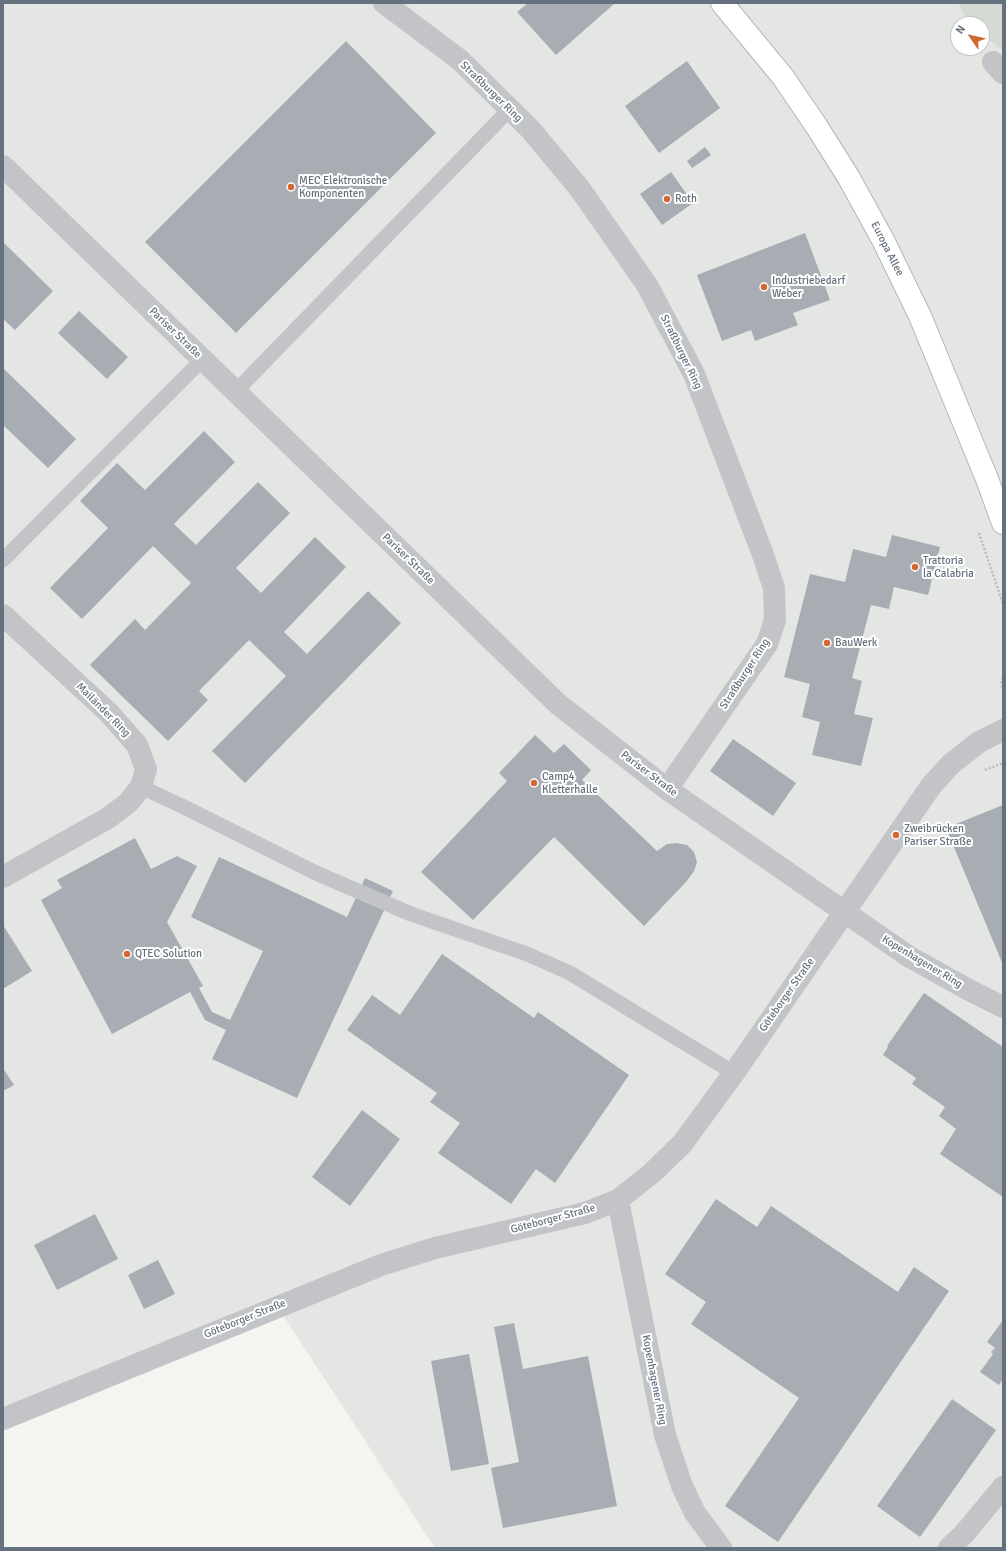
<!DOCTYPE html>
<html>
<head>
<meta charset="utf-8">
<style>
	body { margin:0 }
	#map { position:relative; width:1006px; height:1551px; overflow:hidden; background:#f4f4f1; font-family:Signika,sans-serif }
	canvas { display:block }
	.frame { position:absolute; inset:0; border:4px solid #66717f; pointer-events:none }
	.north { position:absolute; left:950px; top:16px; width:40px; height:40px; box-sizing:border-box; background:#fff; border:1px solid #c2c6cc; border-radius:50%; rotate:304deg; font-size:11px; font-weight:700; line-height:16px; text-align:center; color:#66717f }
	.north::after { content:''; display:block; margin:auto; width:14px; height:18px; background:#d16834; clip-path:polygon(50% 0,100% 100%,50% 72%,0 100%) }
</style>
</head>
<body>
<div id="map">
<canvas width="1006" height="1551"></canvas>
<div class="frame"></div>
<div class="north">N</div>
</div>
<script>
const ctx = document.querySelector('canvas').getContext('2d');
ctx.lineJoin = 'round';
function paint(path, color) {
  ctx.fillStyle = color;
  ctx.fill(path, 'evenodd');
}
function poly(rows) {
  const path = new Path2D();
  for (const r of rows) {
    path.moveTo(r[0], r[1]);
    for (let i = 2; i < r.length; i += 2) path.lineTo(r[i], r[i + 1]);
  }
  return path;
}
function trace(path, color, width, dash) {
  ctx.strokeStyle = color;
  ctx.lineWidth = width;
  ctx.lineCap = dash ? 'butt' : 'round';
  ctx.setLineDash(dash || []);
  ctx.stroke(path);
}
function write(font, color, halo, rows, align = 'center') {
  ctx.font = font + ' Signika,sans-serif';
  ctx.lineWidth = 4;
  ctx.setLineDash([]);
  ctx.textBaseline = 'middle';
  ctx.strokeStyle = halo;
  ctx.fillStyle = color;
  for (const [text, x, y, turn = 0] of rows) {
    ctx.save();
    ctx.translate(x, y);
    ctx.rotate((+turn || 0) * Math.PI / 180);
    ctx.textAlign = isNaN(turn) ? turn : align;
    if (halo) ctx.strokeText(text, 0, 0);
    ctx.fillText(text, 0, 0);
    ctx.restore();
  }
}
paint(poly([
	[3,3,1003,3,1003,1548,435,1548,277,1306,3,1419],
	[958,24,982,24,982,48,958,48]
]), '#e4e6e4');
paint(poly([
	[958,3,1003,3,1003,50,982,35,982,24,970,24]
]), '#d5dbd2');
paint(poly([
	[528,3,613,3,614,4,556,55,517,12],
	[346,41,436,133,236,333,145,242],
	[687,61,720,108,659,153,625,106],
	[705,147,711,155,692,168,687,161],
	[671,172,693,203,662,225,640,194],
	[805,233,830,300,793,313,798,325,755,341,751,330,722,341,697,275],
	[3,242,53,291,15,330,3,319],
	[79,311,128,357,107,379,58,333],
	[3,368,76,439,48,468,3,425],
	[204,431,235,462,174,524,196,545,258,482,290,513,236,568,261,593,315,537,346,567,284,632,307,654,368,591,401,623,245,783,212,751,286,676,249,640,199,691,208,700,168,741,90,665,135,619,145,630,191,583,153,546,82,619,50,588,108,528,80,501,117,463,145,490],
	[892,535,940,547,928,595,894,587,889,609,871,605,852,678,862,681,854,714,873,718,861,766,812,755,820,722,802,717,810,684,784,677,810,574,845,582,853,549,886,557],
	[535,735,554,753,564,744,591,770,582,780,657,851,667,844,676,843,687,845,694,852,697,862,694,871,686,882,644,926,554,837,473,920,421,872,507,781,499,773],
	[733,739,796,783,773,816,710,771],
	[1003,805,1003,965,946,828],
	[135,838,151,869,177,856,197,866,167,922,203,986,199,988,212,1012,230,1020,263,951,191,917,219,857,347,917,365,878,393,891,297,1098,212,1059,226,1030,205,1020,190,992,112,1034,41,900,62,888,57,880],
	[3,925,32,971,3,989],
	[442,954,534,1018,538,1012,629,1075,555,1183,536,1169,511,1204,438,1153,460,1123,430,1102,437,1093,347,1030,372,995,400,1015],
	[924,993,1003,1047,1003,1197,940,1154,956,1129,939,1116,945,1107,912,1084,916,1078,883,1055,888,1047,887,1046],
	[3,1068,14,1085,3,1091],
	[362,1110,400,1139,350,1206,312,1177],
	[716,1199,757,1227,771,1206,898,1292,914,1267,949,1291,778,1542,725,1506,799,1398,691,1324,706,1302,665,1274],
	[95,1214,118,1259,57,1290,34,1245],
	[158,1260,175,1294,144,1309,128,1275],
	[1003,1320,1003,1379,999,1385,980,1372,993,1354,991,1352,995,1348,987,1342],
	[514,1323,523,1369,588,1356,617,1506,503,1528,491,1468,519,1462,494,1327],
	[469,1354,489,1464,451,1471,431,1361],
	[952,1399,996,1430,920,1537,877,1506]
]), '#a8adb3');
const secondary = poly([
	[722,3,783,77,817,127,849,178,883,240,920,316,987,479,1003,523]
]);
trace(secondary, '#b2b6ba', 24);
trace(poly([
	[979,533,1003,604],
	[1003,678,1001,681,1003,690],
	[985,770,1003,763]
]), '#b9bbbd', 2.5, [2, 2]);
trace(poly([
	[235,392,510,109],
	[3,560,202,360],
	[141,787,182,806,316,873,411,914,527,954,570,973,734,1073]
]), '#c2c4c8', 15);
trace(poly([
	[384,3,460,60,531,130,580,189,647,285,694,374,762,552,774,588,775,620,767,644,667,789],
	[993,62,1003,73],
	[3,166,558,704,667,789,908,956,969,990,1003,1007],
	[3,615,109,713,137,745,146,769,141,787,128,803,108,818,3,877],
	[618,1200,665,1435,682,1486,695,1513,721,1548],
	[3,1419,381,1265,435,1248,585,1213,618,1200,652,1173,682,1144,734,1073,931,786,951,764,979,742,1003,730],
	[949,1548,964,1534,1003,1487]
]), '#c2c4c8', 22);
trace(secondary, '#fff', 22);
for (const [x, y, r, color] of [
	[291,187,4,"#d16834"],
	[667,199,4,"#d16834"],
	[764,287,4,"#d16834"],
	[915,567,4,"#d16834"],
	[827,643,4,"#d16834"],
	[534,783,4,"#d16834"],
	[896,835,4,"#d16834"],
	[127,954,4,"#d16834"]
]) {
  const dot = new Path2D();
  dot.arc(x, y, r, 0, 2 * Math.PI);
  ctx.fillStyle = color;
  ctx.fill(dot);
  trace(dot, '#fff', 1.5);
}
write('11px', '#66717f', '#fff', [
	["Straßburger Ring",491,92,44],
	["Europa Allee",887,249,63],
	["Pariser Straße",175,333,44],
	["Straßburger Ring",681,352,64],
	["Pariser Straße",408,559,44],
	["Straßburger Ring",745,674,-57],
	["Mailänder Ring",103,710,45],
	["Pariser Straße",649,774,37],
	["Kopenhagener Ring",922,962,31],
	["Göteborger Straße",787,995,-55],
	["Göteborger Straße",553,1219,-15],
	["Göteborger Straße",245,1319,-22],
	["Kopenhagener Ring",654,1380,79]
]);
write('11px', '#66717f', '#fff', [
	["MEC Elektronische",299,181],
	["Komponenten",299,194],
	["Roth",675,199],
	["Industriebedarf",772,281],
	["Weber",772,294],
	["Trattoria",923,561],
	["la Calabria",923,574],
	["BauWerk",835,643],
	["Camp4",542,777],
	["Kletterhalle",542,790],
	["Zweibrücken",904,829],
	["Pariser Straße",904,842],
	["QTEC Solution",135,954]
], 'left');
</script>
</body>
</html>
